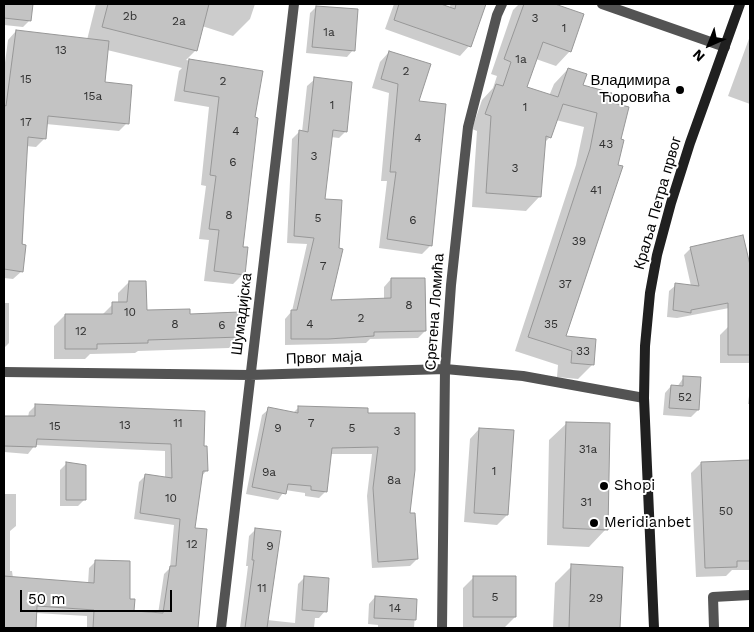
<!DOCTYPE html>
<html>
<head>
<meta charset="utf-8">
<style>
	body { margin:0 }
	#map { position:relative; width:754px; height:632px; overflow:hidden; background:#fff; font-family:"Work Sans",sans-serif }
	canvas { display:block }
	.frame { position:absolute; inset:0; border:5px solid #000; pointer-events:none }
	.north { position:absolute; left:684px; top:20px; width:50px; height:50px; -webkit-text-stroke:4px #fff; paint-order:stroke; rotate:224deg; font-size:14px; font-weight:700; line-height:20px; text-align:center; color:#000 }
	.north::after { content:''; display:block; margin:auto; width:18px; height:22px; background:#000; clip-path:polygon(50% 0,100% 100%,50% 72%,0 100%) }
	.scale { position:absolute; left:20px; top:590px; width:152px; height:22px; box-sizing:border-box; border:2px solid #000; border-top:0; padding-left:6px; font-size:15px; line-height:18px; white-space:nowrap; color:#000; -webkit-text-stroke:4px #fff; paint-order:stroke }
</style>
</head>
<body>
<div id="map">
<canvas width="754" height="632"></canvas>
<div class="frame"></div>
<div class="north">N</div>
<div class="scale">50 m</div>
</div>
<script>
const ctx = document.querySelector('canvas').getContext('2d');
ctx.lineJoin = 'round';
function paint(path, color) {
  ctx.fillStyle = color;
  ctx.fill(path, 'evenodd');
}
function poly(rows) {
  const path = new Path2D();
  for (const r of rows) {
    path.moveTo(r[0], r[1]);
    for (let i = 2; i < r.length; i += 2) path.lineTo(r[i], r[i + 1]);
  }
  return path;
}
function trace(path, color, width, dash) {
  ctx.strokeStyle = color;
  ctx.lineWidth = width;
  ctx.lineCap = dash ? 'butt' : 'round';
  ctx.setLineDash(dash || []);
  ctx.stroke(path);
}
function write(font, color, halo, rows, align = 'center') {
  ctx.font = font + ' "Work Sans",sans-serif';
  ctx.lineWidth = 4;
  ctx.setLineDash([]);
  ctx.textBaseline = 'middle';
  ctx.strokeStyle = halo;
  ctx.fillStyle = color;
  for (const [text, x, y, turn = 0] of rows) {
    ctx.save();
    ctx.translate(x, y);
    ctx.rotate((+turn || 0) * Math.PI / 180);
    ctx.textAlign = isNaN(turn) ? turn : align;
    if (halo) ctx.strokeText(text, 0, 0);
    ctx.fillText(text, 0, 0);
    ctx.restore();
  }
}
paint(poly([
	[4,4,32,4,30,20,23,27,4,25],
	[96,4,255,4,250,19,233,36,202,26,196,50,186,60,262,72,254,119,241,248,243,274,233,284,204,281,209,240,199,239,206,186,201,185,209,107,174,101,179,71,182,68,107,50,103,83,127,123,119,131,46,124,45,138,36,147,26,146,22,271,13,279,4,278,4,70,8,40,16,31,87,40],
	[394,4,437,4,449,8,451,4,485,4,469,46,460,56,385,29],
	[519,4,551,4,583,15,570,51,556,66,536,59,526,88,549,96,554,84,568,69,581,86,611,94,564,338,593,364,578,379,557,377,558,365,515,351,576,165,584,127,556,120,550,137,544,143,540,196,526,211,472,207,477,131,472,129,482,100,493,88,497,76,491,74,513,10],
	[316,7,353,50,347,57,306,53,310,13],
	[750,36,750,104,728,96],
	[389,52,418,102,431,245,422,254,379,248,387,181,381,181,389,93,372,88,380,62],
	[315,79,346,131,339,138,331,137,324,200,329,302,384,300,384,287,391,279,425,331,418,338,370,339,366,343,285,345,285,319,292,311,307,244,287,243,292,139,300,131,302,132,307,86],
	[742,237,750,270,750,304,677,318,667,317,669,291,676,285,691,286,684,255,690,249],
	[129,282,146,311,240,337,229,348,138,351,135,353,90,354,85,359,54,359,54,326,65,315,102,315,113,304,118,304,118,293],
	[4,303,9,303,9,343,4,348],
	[728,327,750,327,750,363,720,363,720,335],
	[684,377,698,410,691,417,663,415,665,393,671,386,677,387],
	[750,388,750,404,748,404],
	[35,406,202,448,206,471,202,476,194,529,198,600,197,628,87,628,87,616,35,613,35,628,4,628,4,494,16,494,16,526,10,531,10,571,12,571,13,578,88,584,89,568,96,561,128,600,133,612,158,614,164,574,170,568,174,525,134,519,139,482,146,475,165,478,165,451,35,445,28,454,4,452,4,465,4,417,28,417,29,412],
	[299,407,367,414,409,515,417,559,410,566,372,568,367,496,372,454,330,454,326,491,319,498,305,496,305,493,285,490,278,500,246,494,262,415,269,409,293,413],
	[567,423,606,529,589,547,547,545,549,440],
	[479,429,507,515,497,525,464,522,470,439],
	[750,461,750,570,732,570,726,576,696,577,691,473,701,463],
	[66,464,85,499,78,506,60,506,60,470],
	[256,529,267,620,295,623,298,584,305,577,325,611,319,618,315,618,314,628,240,628,248,566,246,566,249,536],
	[572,566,621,568,619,628,553,628,555,583],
	[474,577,515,617,504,628,463,628,463,588],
	[375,597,416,600,414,628,378,628,378,625,368,624,369,604]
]), '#0003');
const building = poly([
	[4,4,33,4,31,21,4,18,4,4],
	[108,4,209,4,197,51,102,27,108,4],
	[399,4,441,4,455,9,456,4,486,4,471,47,394,20,399,4],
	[524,4,555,4,584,14,571,52,543,42,527,87,558,97,568,68,587,74,583,85,612,93,610,102,629,107,621,139,624,140,618,165,623,166,566,336,596,339,594,365,571,363,572,351,528,337,590,149,597,113,563,104,551,138,546,136,541,197,486,193,491,116,485,114,496,84,503,86,511,62,504,59,524,4],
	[316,6,358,9,355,51,312,47,316,6],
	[16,30,109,41,105,82,132,85,129,124,48,116,46,139,28,137,22,244,26,245,23,272,4,269,4,105,6,106,16,30],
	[389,51,431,64,419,101,446,104,432,246,387,239,396,172,390,172,398,84,381,79,389,51],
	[189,59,263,71,255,117,258,118,243,247,248,247,245,275,214,271,219,230,209,229,216,176,210,175,219,97,184,91,189,59],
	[314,77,352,82,347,132,333,130,325,199,342,200,339,248,343,249,331,300,391,298,391,278,425,278,426,331,374,332,374,336,328,339,291,339,291,310,297,310,314,238,294,236,299,130,308,132,314,77],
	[743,235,750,265,750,355,728,355,728,303,691,310,691,313,673,310,675,283,699,286,690,247,743,235],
	[129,281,146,281,147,310,190,309,190,314,240,312,241,337,148,340,148,343,97,344,97,349,65,349,65,314,112,314,112,302,127,302,129,281],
	[683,376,701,377,699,410,669,408,671,385,683,386,683,376],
	[35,404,205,411,204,446,207,446,208,471,203,471,195,528,207,529,198,628,93,628,94,610,37,606,36,628,4,628,4,576,94,583,95,560,130,561,130,599,135,599,134,611,163,613,170,566,176,566,180,519,140,513,145,474,172,478,171,444,37,439,36,447,4,446,4,416,35,416,35,404],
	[298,406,368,408,368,413,415,413,415,470,410,513,415,513,418,559,378,562,373,488,378,447,332,448,327,492,311,490,311,486,288,484,286,494,252,487,268,407,298,413,298,406],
	[566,422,610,423,608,530,563,528,566,422],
	[479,428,514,430,508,515,474,513,479,428],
	[750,460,750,561,737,561,737,567,705,568,701,462,750,460],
	[66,462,86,465,86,500,66,500,66,462],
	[255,528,281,531,267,628,245,628,254,560,252,560,255,528],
	[571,564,623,567,620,628,569,628,571,564],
	[304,576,329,578,327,612,302,610,304,576],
	[473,576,516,576,516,617,473,617,473,576],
	[375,596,417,599,416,620,374,618,375,596]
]);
paint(building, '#c3c3c3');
trace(building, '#979797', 1);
trace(poly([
	[714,628,713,597,750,595]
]), '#535353', 10);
trace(poly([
	[602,4,725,47],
	[4,372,250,375,445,369,523,376,644,398],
	[221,628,294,4],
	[442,628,445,369,451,285,468,127,497,15,502,4]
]), '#535353', 10);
trace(poly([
	[654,628,644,398,645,346,650,293,657,255,671,203,690,143,740,4]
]), '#202020', 10);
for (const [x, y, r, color] of [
	[680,90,5,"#000"],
	[604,486,5,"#000"],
	[594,523,5,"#000"]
]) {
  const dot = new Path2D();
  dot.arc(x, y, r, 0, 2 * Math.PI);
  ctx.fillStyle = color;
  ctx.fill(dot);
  trace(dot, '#fff', 2);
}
write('12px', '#313131', null, [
	["2b",130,16],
	["3",535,18],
	["2a",179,21],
	["1",564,28],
	["1a",329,32],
	["13",61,50],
	["1a",521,59],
	["2",406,71],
	["15",26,79],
	["2",223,81],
	["15a",93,96],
	["1",332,105],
	["1",525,107],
	["17",26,122],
	["4",236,131],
	["4",418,138],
	["43",606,144],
	["3",314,156],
	["6",233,162],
	["3",515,168],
	["41",596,190],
	["8",229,215],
	["5",318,218],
	["6",413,220],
	["39",579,241],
	["7",323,266],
	["37",565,284],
	["8",409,305],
	["10",130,312],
	["2",361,318],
	["8",175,324],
	["4",310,324],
	["35",551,324],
	["6",222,325],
	["12",81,331],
	["33",583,351],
	["52",685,397],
	["11",178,423],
	["7",311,423],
	["13",125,425],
	["15",55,426],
	["9",278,428],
	["5",352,428],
	["3",397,431],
	["31a",588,449],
	["1",494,471],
	["9a",269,472],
	["8a",394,480],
	["10",171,498],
	["31",586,502],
	["50",726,511],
	["12",192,544],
	["9",270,546],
	["11",262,588],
	["5",495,597],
	["29",596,598],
	["14",395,608]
]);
write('15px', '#000', '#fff', [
	["Владимира",670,81,"right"],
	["Ћоровића",670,98,"right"],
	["Shopi",614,486],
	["Meridianbet",604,523]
], 'left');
write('15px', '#000', '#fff', [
	["Краља Петра првог",658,203,-74],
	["Сретена Ломића",435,312,-86],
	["Шумадијска",242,314,-83],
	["Првог маја",324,358,-2]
]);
</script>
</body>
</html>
